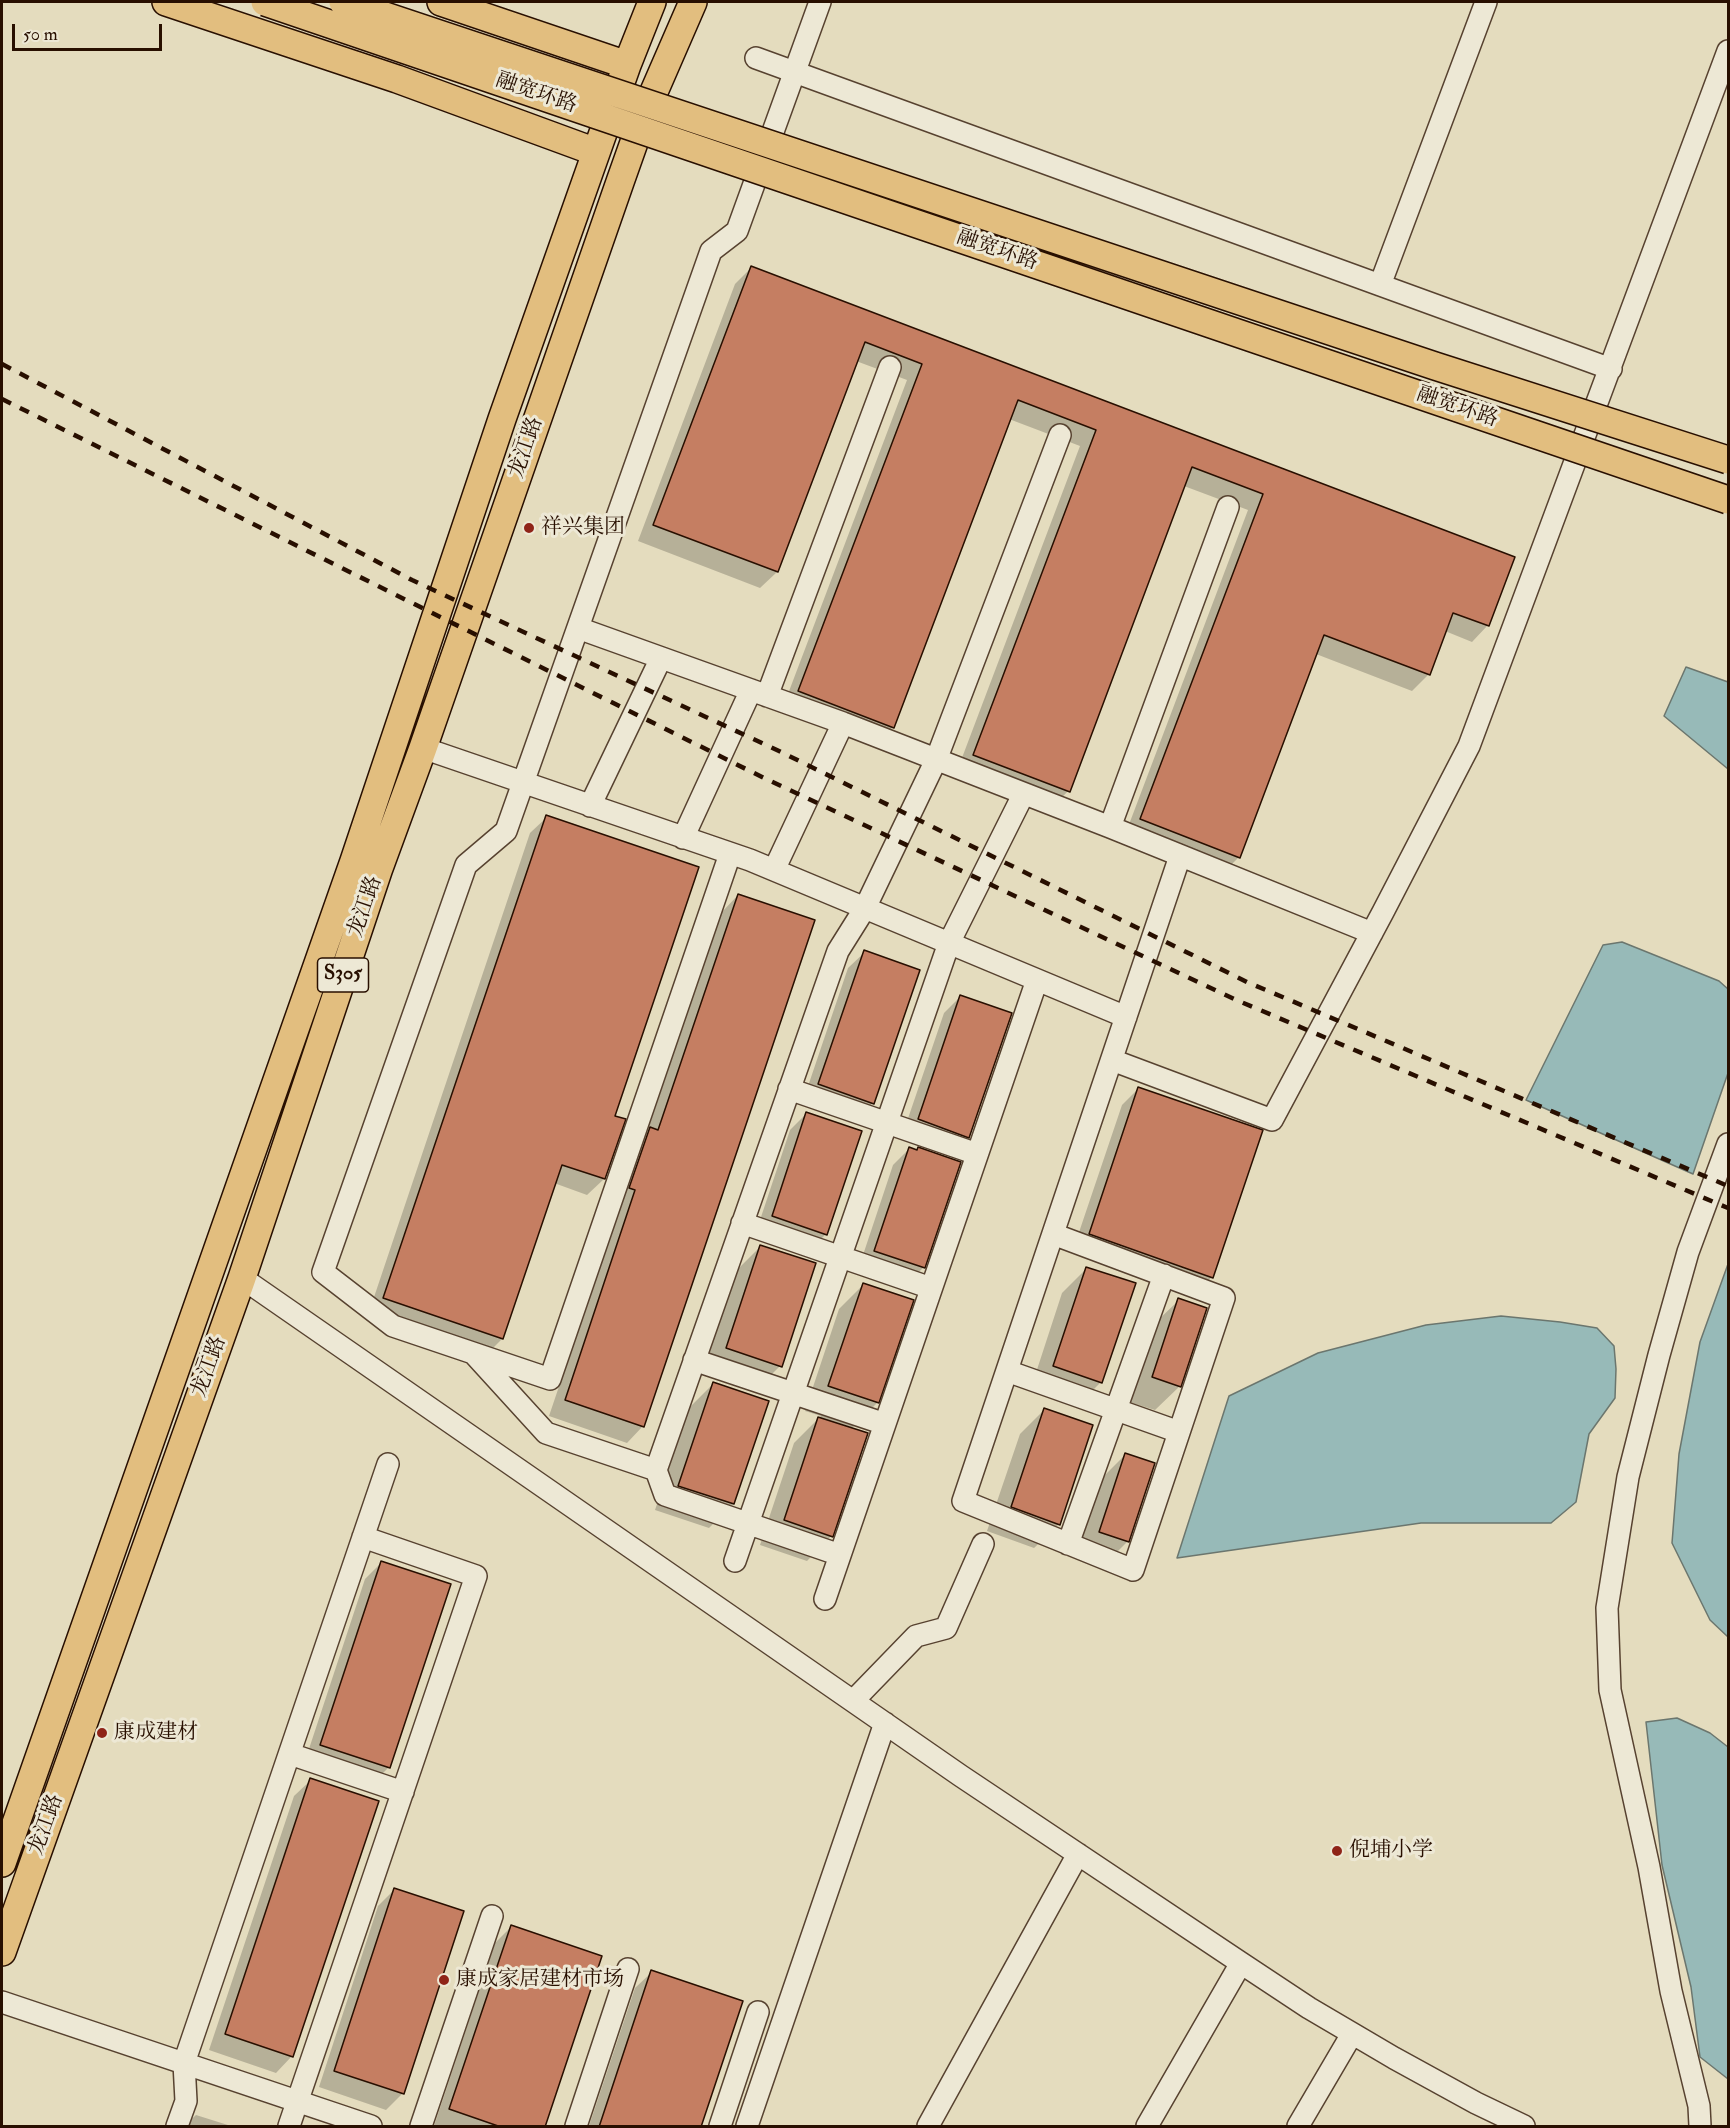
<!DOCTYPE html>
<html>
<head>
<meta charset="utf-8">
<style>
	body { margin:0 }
	#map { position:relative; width:1730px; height:2128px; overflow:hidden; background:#e4dcbe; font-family:"IM FELL Double Pica",serif }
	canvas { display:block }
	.frame { position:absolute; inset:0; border:3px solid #280f00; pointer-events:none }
	.scale { position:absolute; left:12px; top:24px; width:150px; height:27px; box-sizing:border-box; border:3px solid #280f00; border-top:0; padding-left:8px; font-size:18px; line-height:21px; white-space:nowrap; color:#280f00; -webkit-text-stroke:4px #ede8d5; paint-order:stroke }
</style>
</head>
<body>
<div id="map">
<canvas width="1730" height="2128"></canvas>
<div class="frame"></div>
<div class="scale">50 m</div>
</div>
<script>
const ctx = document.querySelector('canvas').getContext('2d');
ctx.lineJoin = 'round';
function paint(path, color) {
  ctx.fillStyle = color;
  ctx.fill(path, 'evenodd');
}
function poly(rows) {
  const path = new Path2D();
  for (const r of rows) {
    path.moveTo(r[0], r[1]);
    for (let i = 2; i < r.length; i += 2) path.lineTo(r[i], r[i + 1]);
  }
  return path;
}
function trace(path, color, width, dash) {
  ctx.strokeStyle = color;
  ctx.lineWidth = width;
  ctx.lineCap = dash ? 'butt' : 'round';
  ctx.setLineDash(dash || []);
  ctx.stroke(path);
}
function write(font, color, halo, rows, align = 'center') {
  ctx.font = font + ' "IM FELL Double Pica","Noto Serif SC",serif';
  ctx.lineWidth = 6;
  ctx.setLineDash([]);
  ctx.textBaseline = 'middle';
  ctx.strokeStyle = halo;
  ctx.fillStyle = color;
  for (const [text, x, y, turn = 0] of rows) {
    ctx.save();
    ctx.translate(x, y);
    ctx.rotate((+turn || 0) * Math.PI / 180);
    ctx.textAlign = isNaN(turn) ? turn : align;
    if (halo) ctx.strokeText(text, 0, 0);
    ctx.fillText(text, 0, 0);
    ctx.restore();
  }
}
const water = poly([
	[1686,667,1728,682,1728,769,1664,716,1686,667],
	[1622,942,1719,981,1728,989,1728,1073,1693,1174,1526,1100,1603,945,1622,942],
	[1728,1264,1728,1637,1710,1620,1672,1543,1679,1454,1700,1342,1728,1264],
	[1501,1316,1560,1322,1597,1328,1614,1346,1616,1369,1615,1398,1589,1434,1576,1502,1551,1523,1421,1523,1177,1558,1229,1396,1318,1353,1426,1325,1501,1316],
	[1677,1718,1710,1733,1728,1747,1728,2079,1700,2057,1691,1987,1662,1865,1646,1722,1677,1718]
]);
paint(water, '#97bab8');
trace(water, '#6b766e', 1.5);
paint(poly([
	[751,268,1513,558,1488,625,1472,642,1445,631,1429,674,1412,691,1316,654,1239,857,1223,873,1125,835,1248,510,1184,486,1068,791,1052,808,957,771,1080,446,1009,419,893,727,877,743,783,707,907,380,856,361,777,572,760,588,638,541,735,284],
	[547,817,613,1116,624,1120,604,1179,587,1195,554,1183,502,1339,486,1355,368,1315,530,833],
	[738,895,643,1426,627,1443,549,1416,620,1206,634,1145,647,1132,722,912],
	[865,952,873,1103,856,1119,803,1101,848,968],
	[960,997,968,1137,952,1153,902,1136,944,1013],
	[1138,1089,1212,1277,1196,1293,1073,1250,1122,1105],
	[806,1114,826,1234,810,1250,756,1232,790,1130],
	[909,1149,924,1267,907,1283,859,1267,893,1165],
	[761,1246,780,1366,756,1390,703,1372,736,1271],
	[1087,1268,1101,1382,1077,1406,1030,1391,1062,1293],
	[863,1285,912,1301,877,1403,851,1429,831,1536,807,1561,760,1545,794,1443,821,1416,805,1411,839,1309],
	[1179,1300,1180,1386,1155,1410,1129,1402,1154,1324],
	[713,1384,733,1504,709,1528,655,1510,689,1408],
	[1044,1410,1059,1524,1034,1548,987,1531,1020,1434],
	[1125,1455,1128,1541,1103,1566,1076,1556,1101,1479],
	[381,1563,389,1767,373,1783,305,1761,365,1579],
	[311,1780,292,2056,276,2073,209,2050,294,1796],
	[395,1889,403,2093,386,2110,319,2087,378,1906],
	[511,1927,544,2126,434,2126,495,1943],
	[652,1972,699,2126,589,2126,635,1988],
	[196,2115,231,2126,184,2126]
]), '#0003');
const building = poly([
	[751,266,1515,557,1489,626,1453,613,1430,675,1324,635,1240,858,1140,819,1263,494,1192,467,1070,792,973,755,1096,430,1018,400,894,728,798,691,922,364,865,342,778,572,653,525,751,266],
	[546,815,699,867,615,1116,626,1119,605,1179,562,1165,503,1339,383,1298,546,815],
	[738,894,815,920,644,1427,565,1400,635,1190,629,1188,650,1127,658,1130,738,894],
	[864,950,920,970,874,1104,818,1084,864,950],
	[960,995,1012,1013,969,1138,918,1119,960,995],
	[1138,1087,1263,1130,1213,1278,1089,1234,1138,1087],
	[806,1112,862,1131,827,1235,772,1216,806,1112],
	[909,1147,917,1150,918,1147,961,1162,925,1268,874,1251,909,1147],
	[760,1245,816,1263,782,1367,726,1348,760,1245],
	[1086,1267,1136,1283,1102,1383,1053,1366,1086,1267],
	[863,1283,914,1300,879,1403,828,1386,863,1283],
	[1178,1298,1207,1308,1181,1387,1152,1377,1178,1298],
	[713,1382,769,1401,734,1504,678,1486,713,1382],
	[1044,1408,1093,1425,1060,1525,1011,1507,1044,1408],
	[818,1417,868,1433,833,1537,784,1520,818,1417],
	[1125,1453,1155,1463,1129,1542,1099,1532,1125,1453],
	[381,1561,451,1584,390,1768,320,1745,381,1561],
	[310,1778,379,1801,293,2057,225,2034,310,1778],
	[394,1888,464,1911,404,2094,334,2071,394,1888],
	[511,1925,602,1956,545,2127,501,2127,449,2109,511,1925],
	[651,1970,743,2001,701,2127,599,2127,651,1970]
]);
paint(building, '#c57e62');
trace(building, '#280f00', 1.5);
const minor = poly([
	[756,58,1611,369],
	[1380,285,1486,2],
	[578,628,843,723,1110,827,1372,933],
	[767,696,890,367],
	[423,748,750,860,1126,1017],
	[590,806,661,658],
	[1110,827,1228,507],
	[683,838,751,690],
	[730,854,550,1379,393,1326,323,1272,466,865,506,831,711,251,737,231,820,2],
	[774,870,843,723],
	[1112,1060,1272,1120,1383,912,1469,746,1728,51],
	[789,1089,977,1154],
	[742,1223,931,1288],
	[1053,1234,1224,1298,1133,1570,963,1501,1180,856],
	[242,1278,961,1776,1241,1963,1309,2008,1394,2058,1476,2103,1524,2126],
	[474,1354,546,1433,656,1470,665,1495,840,1555],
	[694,1360,885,1424],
	[1007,1371,1179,1432],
	[656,1470,838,951,865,908,936,760,1060,435],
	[1068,1544,1164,1275],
	[735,1561,949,943,1023,795],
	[825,1599,1037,980],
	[853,1701,916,1636,946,1628,983,1544],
	[290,1754,403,1792],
	[2,2002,371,2126],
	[177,2126,186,2101,184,2063,388,1464],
	[289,2126,476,1576,363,1537],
	[421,2126,492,1916],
	[576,2126,628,1969],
	[720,2126,758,2012],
	[747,2126,885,1723],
	[928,2126,1078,1854],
	[1147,2126,1241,1963],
	[1298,2126,1352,2034],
	[1700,2126,1699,2106,1671,1991,1649,1867,1610,1690,1607,1608,1628,1477,1659,1355,1688,1252,1728,1144]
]);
const major = poly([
	[166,2,397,79,596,152],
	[441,2,627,65],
	[2,1863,354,861,502,419,627,65,652,2],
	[2,1952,242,1278,379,868,423,748,620,182,643,117,693,2]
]);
trace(minor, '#574230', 24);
trace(major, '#280f00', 30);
trace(minor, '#ede8d5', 21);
trace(major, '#e2be7f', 27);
trace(poly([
	[2,364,412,580,779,751,1247,982,1728,1186],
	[2,399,762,777,1234,999,1728,1208]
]), '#280f00', 4.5, [10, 10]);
const majorBridge = poly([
	[265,2,1728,500],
	[343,2,1435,366,1728,460]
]);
trace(majorBridge, '#280f00', 30, []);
trace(majorBridge, '#e2be7f', 27);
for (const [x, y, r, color] of [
	[529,528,6,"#8f2418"],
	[102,1733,6,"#8f2418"],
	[1337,1851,6,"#8f2418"],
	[444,1980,6,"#8f2418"]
]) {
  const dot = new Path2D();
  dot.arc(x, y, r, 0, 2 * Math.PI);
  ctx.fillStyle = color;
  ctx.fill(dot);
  trace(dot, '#ede8d5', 2);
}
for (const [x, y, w] of [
	[343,975,51]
]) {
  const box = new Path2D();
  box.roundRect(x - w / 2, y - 17, w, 34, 4.5);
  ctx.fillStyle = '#ede8d5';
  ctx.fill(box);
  trace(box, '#280f00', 1.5);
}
write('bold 20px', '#280f00', null, [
	["S305",343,975]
]);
write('21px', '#280f00', '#ede8d5', [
	["融宽环路",536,94,19],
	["融宽环路",997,251,19],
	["融宽环路",1457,408,19],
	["龙江路",527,448,-71],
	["龙江路",366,907,-71],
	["龙江路",210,1367,-70],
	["龙江路",47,1825,-70]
]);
write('21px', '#280f00', '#ede8d5', [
	["祥兴集团",541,528],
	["康成建材",114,1733],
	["倪埔小学",1349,1851],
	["康成家居建材市场",456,1980]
], 'left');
</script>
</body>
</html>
